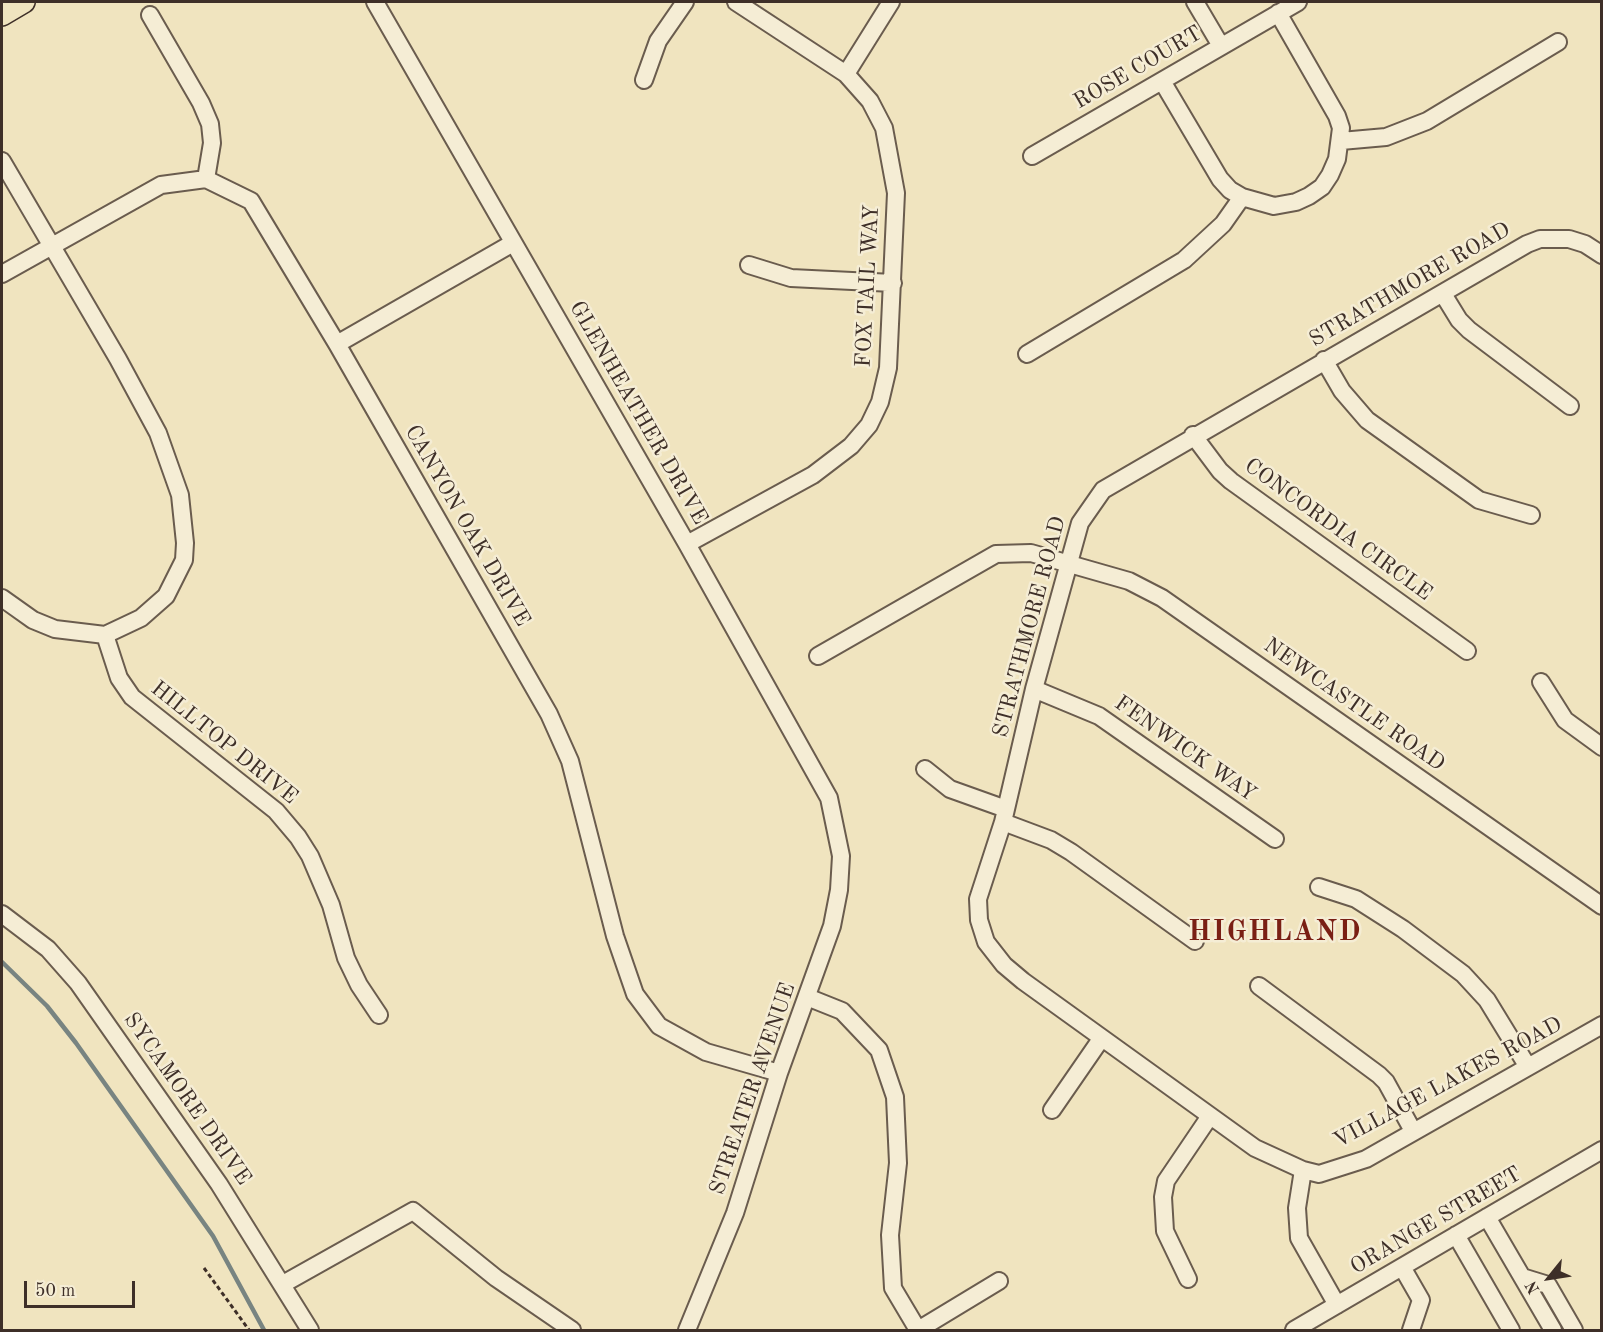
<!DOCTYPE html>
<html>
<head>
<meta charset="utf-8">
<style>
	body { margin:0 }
	#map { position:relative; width:1603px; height:1332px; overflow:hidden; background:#f0e4bf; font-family:"Old Standard TT",serif }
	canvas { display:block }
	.frame { position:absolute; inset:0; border:3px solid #3e2f28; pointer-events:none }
	.north { position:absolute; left:1519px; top:1248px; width:60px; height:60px; -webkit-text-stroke:4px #f5edd5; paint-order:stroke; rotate:240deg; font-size:16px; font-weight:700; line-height:24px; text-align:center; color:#3e2f28 }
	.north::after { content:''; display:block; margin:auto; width:21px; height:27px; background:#3e2f28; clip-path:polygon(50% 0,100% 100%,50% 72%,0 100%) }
	.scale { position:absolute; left:24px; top:1281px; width:111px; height:27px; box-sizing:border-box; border:3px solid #3e2f28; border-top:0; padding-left:8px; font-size:18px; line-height:21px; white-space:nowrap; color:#3e2f28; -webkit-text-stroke:4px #f5edd5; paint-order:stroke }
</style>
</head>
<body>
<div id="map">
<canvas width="1603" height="1332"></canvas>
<div class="frame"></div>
<div class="north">N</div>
<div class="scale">50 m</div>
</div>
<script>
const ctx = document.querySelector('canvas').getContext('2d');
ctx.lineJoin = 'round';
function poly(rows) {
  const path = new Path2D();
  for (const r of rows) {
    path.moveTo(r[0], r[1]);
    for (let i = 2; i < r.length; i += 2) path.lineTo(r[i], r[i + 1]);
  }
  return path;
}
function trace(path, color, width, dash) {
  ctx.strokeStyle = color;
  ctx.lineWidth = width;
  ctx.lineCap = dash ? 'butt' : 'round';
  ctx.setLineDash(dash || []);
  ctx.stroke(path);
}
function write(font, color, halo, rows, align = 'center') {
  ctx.font = font + ' "Old Standard TT",serif';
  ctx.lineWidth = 5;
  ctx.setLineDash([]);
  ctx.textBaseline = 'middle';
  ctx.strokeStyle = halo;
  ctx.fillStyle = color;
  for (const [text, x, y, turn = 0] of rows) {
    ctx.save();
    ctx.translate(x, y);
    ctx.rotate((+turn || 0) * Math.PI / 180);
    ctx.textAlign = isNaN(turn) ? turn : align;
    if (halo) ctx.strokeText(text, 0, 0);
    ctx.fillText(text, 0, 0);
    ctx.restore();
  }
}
trace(poly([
	[2,962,47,1006,76,1043,213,1236,264,1330]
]), '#788481', 4.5);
const minor = poly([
	[375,2,687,544,829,798,841,856,839,890,832,926,779,1073,735,1213,687,1330],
	[1195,2,1221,46],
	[150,15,201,103,210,124,212,143,206,179],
	[846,74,891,2],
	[644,80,658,41,685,2],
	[1162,81,1220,179,1230,190,1242,197,1274,206,1296,202,1309,196,1322,187,1330,175,1337,159,1341,128,1337,116,1278,13],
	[1341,141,1386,137,1427,121,1558,42],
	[1032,156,1298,2],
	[2,161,118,359,158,433,180,495,185,543,184,560,166,596,141,618,105,635,55,629,33,620,2,598],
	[1602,255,1585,244,1569,239,1540,239,1527,244,1103,490,1080,523,1034,689,1003,822,978,899,979,920,986,942,1004,965,1023,981,1255,1148,1303,1170,1319,1174,1366,1159,1602,1025],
	[749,265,791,278,893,283],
	[2,274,161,185,206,179,251,201,337,344,549,714,570,761,615,936,635,994,659,1026,706,1052,779,1073],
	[1443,294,1459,320,1469,330,1570,406],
	[337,344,513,243],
	[1027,354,1184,260,1223,224,1242,197],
	[1324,360,1342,391,1367,420,1479,500,1531,515],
	[1193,435,1220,471,1231,481,1467,651],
	[687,544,813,475,851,446,869,425,880,402,888,368,896,193,884,128,870,101,846,74,736,2],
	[105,635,119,678,132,697,276,811,298,837,310,856,331,905,346,958,359,985,379,1015],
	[818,656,996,554,1031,553,1129,581,1162,598,1602,906],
	[1541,682,1565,720,1602,747],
	[1034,689,1099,716,1275,839],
	[925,769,950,789,1006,809],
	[1003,822,1051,840,1071,852,1195,941],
	[1319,887,1356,899,1403,929,1463,974,1487,1000,1528,1067],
	[2,914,48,949,78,983,219,1184,310,1330],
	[1259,986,1379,1075,1386,1082,1413,1131],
	[807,997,842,1011,879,1050,895,1097,898,1163,890,1235,893,1288,918,1330,999,1281],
	[1052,1110,1101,1039],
	[1303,1170,1297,1208,1299,1238,1337,1305],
	[1487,1217,1553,1330],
	[1456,1235,1511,1330],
	[1402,1267,1421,1300,1411,1330],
	[1522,1277,1548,1285,1574,1330],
	[1188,1279,1165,1231,1163,1197,1166,1181,1210,1116],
	[283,1284,413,1211,496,1278,572,1330],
	[1294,1330,1602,1150]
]);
const major = poly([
	[2,15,24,2]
]);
trace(minor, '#6a5c4e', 20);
trace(major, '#3e2f28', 24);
trace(poly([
	[204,1268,249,1330]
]), '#3e2f28', 3, [4.5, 3]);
trace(minor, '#f5edd5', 16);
trace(major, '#f0e4bf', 21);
write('22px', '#3e2f28', '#f5edd5', [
	["ROSE COURT",1138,68,-30],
	["STRATHMORE ROAD",1410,285,-30],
	["FOX TAIL WAY",868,286,-87],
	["GLENHEATHER DRIVE",638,413,60],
	["CANYON OAK DRIVE",467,526,60],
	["CONCORDIA CIRCLE",1338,530,36],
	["STRATHMORE ROAD",1030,627,-75],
	["NEWCASTLE ROAD",1354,705,35],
	["HILLTOP DRIVE",224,743,39],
	["FENWICK WAY",1185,749,35],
	["VILLAGE LAKES ROAD",1448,1083,-28],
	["STREATER AVENUE",753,1089,-71],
	["SYCAMORE DRIVE",187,1099,55],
	["ORANGE STREET",1436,1221,-30]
]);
ctx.letterSpacing = '1.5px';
write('bold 28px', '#7a1f14', '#f5edd5', [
	["HIGHLAND",1275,933]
]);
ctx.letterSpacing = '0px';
</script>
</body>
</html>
